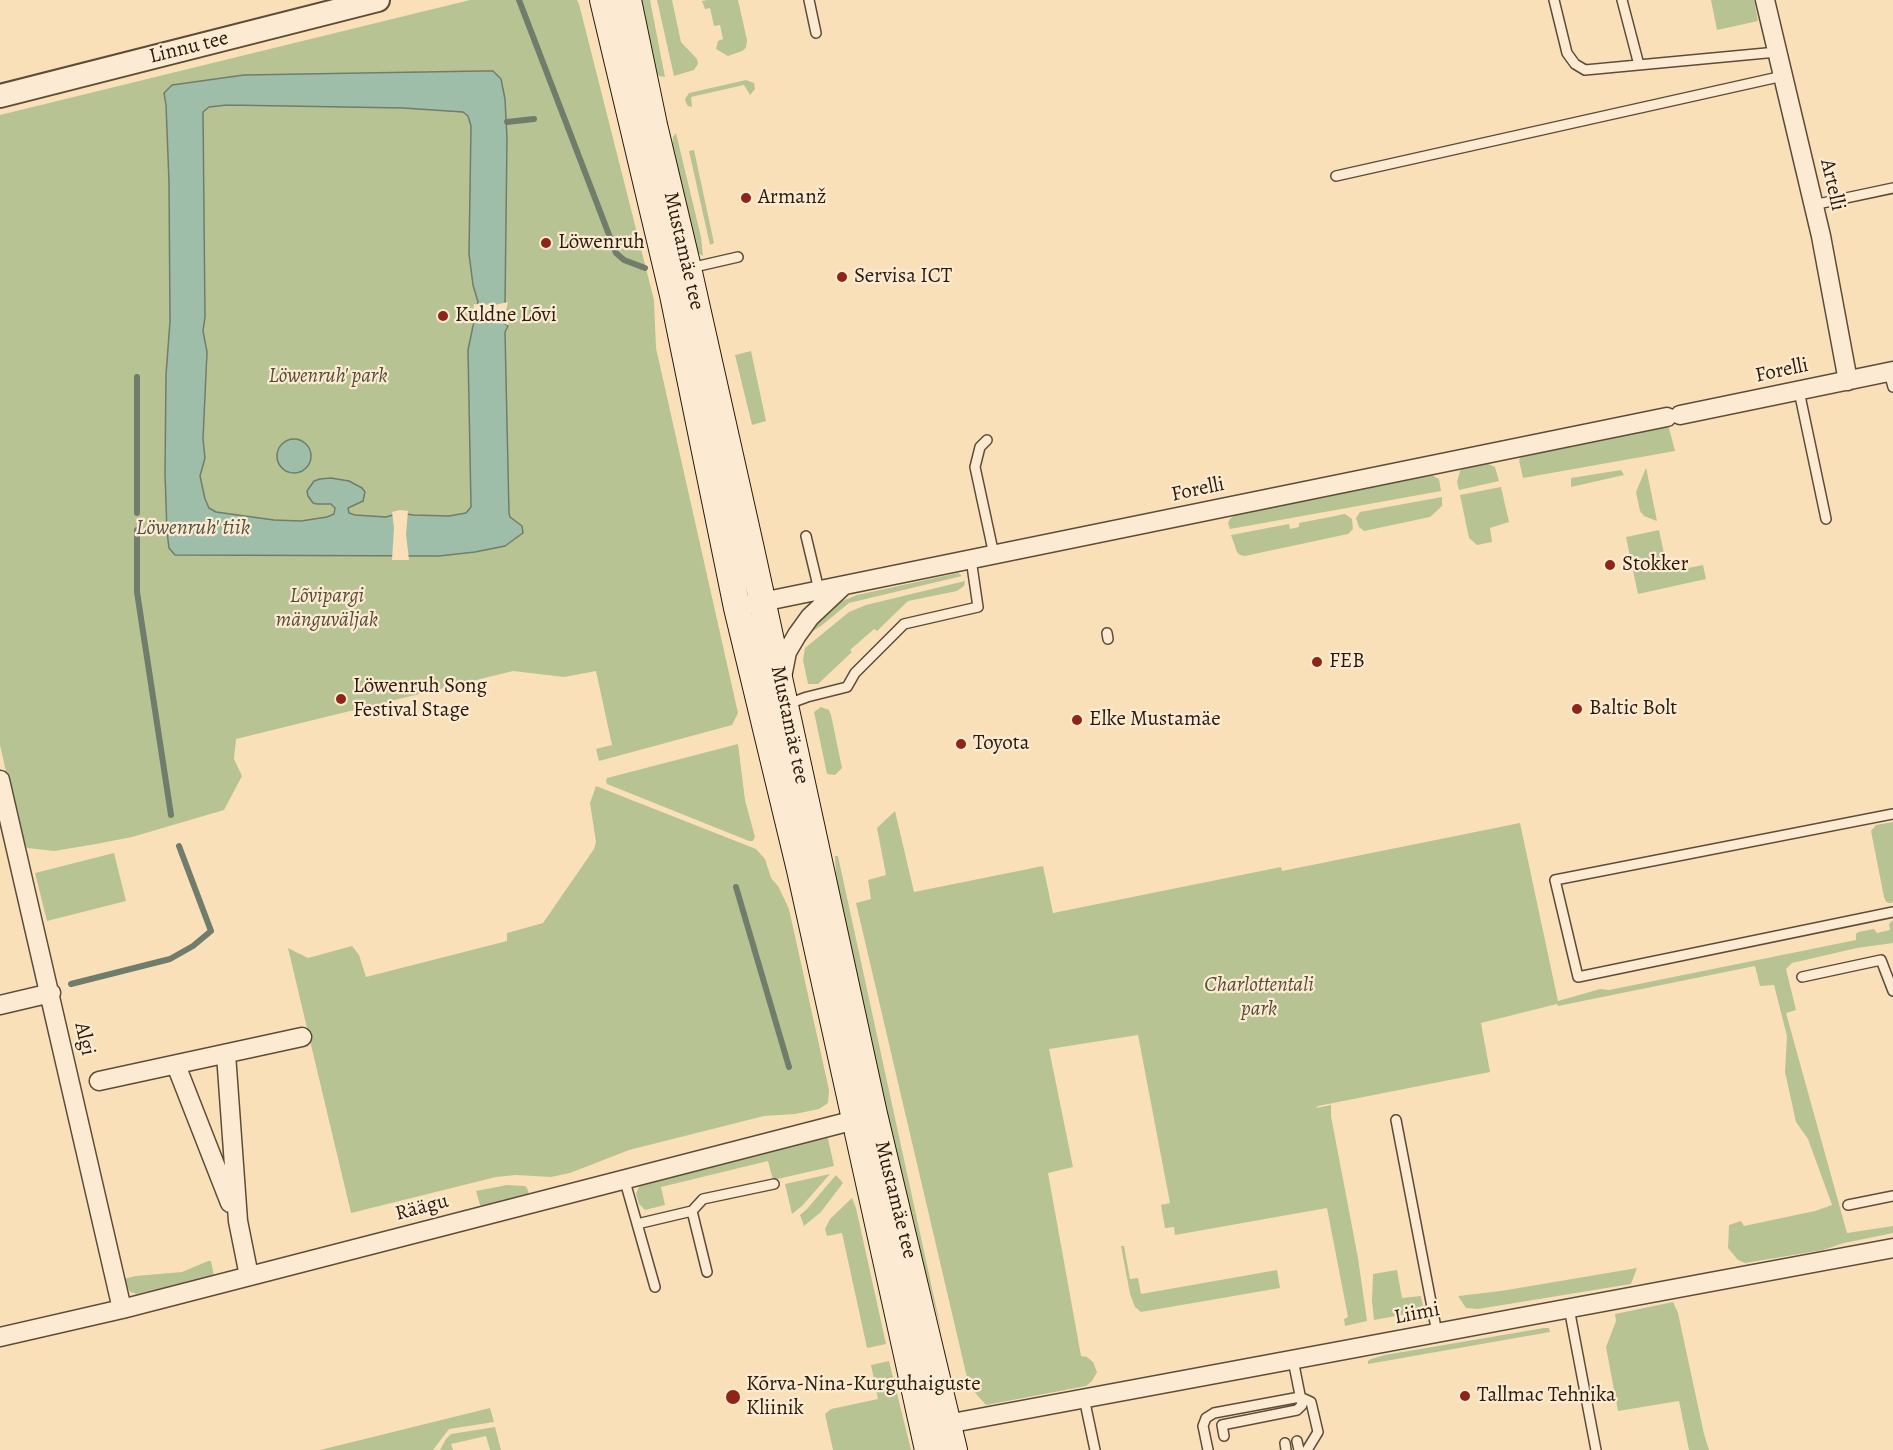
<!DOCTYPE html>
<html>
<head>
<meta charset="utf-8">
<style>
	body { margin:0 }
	canvas { display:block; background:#fae0b9 }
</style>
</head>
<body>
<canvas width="1893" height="1450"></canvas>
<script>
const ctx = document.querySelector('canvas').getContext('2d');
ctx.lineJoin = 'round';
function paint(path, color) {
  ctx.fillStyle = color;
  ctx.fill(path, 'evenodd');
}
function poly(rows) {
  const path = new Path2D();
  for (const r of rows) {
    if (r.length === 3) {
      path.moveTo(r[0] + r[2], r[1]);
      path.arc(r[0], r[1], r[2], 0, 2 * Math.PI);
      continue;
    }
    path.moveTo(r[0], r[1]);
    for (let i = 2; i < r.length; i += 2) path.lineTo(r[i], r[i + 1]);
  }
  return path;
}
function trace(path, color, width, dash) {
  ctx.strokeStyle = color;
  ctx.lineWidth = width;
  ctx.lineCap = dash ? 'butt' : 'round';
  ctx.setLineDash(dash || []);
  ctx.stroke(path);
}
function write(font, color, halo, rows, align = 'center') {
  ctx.font = font + ' Alegreya,serif';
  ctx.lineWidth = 4.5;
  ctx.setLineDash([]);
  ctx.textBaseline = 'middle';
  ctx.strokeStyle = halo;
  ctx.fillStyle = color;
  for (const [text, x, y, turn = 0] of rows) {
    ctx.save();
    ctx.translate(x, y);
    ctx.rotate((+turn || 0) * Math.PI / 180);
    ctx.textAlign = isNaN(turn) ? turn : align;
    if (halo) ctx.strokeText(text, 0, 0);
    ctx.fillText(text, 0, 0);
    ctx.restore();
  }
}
paint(poly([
	[470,0,577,0,579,4,654,300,656,348,738,713,732,725,599,761,596,749,612,745,596,671,564,677,513,671,236,739,234,759,242,776,224,810,132,837,96,844,54,851,27,848,21,838,0,745,0,115],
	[640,0,650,0,665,77,659,76,656,72],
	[657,0,672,0,681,42,697,59,698,64,694,70,674,76],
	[707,0,738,0,747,40,746,48,742,51,728,56,716,49,718,41,723,39,720,25,714,26,710,8,705,9,702,1],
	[1711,0,1754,0,1758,21,1717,30],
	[746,80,754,83,755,89,750,95,744,85,691,97,692,107,688,106,686,103,685,99,689,93],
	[676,133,701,237,703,256,696,252,672,149,673,137],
	[694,150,714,243,710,245,689,151],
	[751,351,766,421,752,425,735,355],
	[1663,425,1669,428,1675,451,1523,478,1519,460,1522,455],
	[1486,463,1495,467,1499,481,1459,490,1457,482,1460,471,1465,467],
	[1646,468,1647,472,1657,521,1644,516,1640,511,1636,492],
	[1621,470,1624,475,1571,487,1571,478],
	[1430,474,1439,479,1441,491,1230,529,1228,523,1230,519,1238,512],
	[1501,487,1509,522,1490,528,1492,542,1477,545,1469,538,1460,495],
	[1442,497,1442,506,1430,517,1364,531,1359,527,1356,518,1360,512],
	[1345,514,1352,519,1353,529,1348,534,1245,556,1240,555,1237,552,1231,535,1289,524,1290,529,1299,527,1299,523],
	[1659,530,1668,572,1703,565,1706,579,1638,594,1626,537],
	[958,573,962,576,849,603,821,626,805,636,808,630,829,610,842,601,857,595],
	[965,581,964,586,957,591,908,601,877,631,874,629,850,650,852,652,818,684,808,684,803,660,805,648,849,612,866,605],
	[821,707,829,710,831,715,842,768,835,775,827,774,814,712],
	[738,744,745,800,755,837,753,841,749,841,607,784,606,781,607,778],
	[596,786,756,849,765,859,771,878,778,886,789,909,829,1090,828,1103,819,1109,795,1114,764,1116,629,1150,570,1173,551,1177,516,1175,496,1177,351,1213,288,948,308,958,352,946,359,955,366,977,507,941,507,933,543,923,594,849,596,842,590,803],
	[895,811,914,892,1043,866,1053,913,1281,867,1282,871,1520,823,1558,1001,1600,989,1609,990,1856,940,1856,934,1858,932,1874,929,1877,933,1890,930,1889,924,1893,920,1893,943,1857,948,1792,963,1786,969,1796,1010,1786,1013,1847,1233,1893,1226,1893,1233,1844,1243,1823,1250,1745,1263,1738,1260,1728,1248,1729,1225,1741,1221,1744,1226,1815,1211,1832,1205,1808,1139,1796,1122,1785,1072,1787,1036,1774,985,1760,986,1755,966,1558,1006,1557,1004,1481,1023,1490,1072,1318,1106,1316,1108,1331,1105,1331,1116,1358,1258,1367,1321,1345,1326,1344,1319,1348,1317,1327,1208,1175,1235,1174,1227,1165,1228,1161,1205,1170,1203,1138,1035,1049,1049,1073,1167,1048,1173,1081,1356,1087,1357,1093,1362,1097,1372,1092,1381,1086,1386,986,1405,969,1386,856,903,871,899,868,880,886,875,877,828],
	[1893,822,1893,902,1890,903,1886,902,1884,897,1871,831,1876,825],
	[114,853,126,901,47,921,35,873],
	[835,856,838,856,942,1334,902,1181,837,899],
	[827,1134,834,1166,773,1180,768,1161,661,1187,665,1205,645,1210,639,1204,636,1194,640,1184],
	[830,1174,802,1206,792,1214,785,1184],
	[836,1175,843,1183,821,1212,804,1226,800,1215,807,1209],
	[507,1185,525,1186,527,1188,529,1194,483,1207,480,1205,476,1191],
	[852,1198,856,1208,886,1344,867,1348,842,1233,827,1236,825,1229,830,1219],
	[1121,1246,1124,1246,1130,1279,1138,1278,1141,1294,1277,1270,1280,1288,1141,1312,1135,1307,1130,1294],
	[208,1261,211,1261,214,1276,137,1294,130,1292,123,1279,136,1276,182,1272],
	[1637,1268,1631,1284,1478,1309,1466,1308,1458,1296,1501,1291],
	[1397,1270,1402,1298,1421,1296,1424,1311,1374,1320,1372,1301,1373,1274],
	[1673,1302,1678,1313,1704,1434,1709,1450,1689,1450,1679,1401,1618,1411,1606,1347,1616,1321,1615,1314],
	[1544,1328,1549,1328,1550,1332,1368,1364,1368,1361,1371,1359,1385,1355],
	[889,1361,911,1450,833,1450,825,1414,831,1409,878,1399,871,1365],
	[490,1408,494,1422,449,1429,433,1450,320,1450],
	[495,1427,501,1450,490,1450,486,1436,451,1444,453,1450,440,1450,446,1439,451,1434]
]), '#b8c394');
const water = poly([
	[482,71,493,71,501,79,505,99,507,138,505,305,501,321,508,326,505,332,509,513,510,517,522,526,523,533,505,546,475,552,439,556,175,555,169,548,167,532,165,473,166,375,170,321,169,182,166,105,164,93,172,85,244,75,482,71],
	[227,105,403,108,463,112,468,116,471,126,469,254,473,285,478,302,468,350,471,507,466,513,449,516,413,515,400,513,386,517,355,515,349,513,348,508,363,501,365,492,362,488,349,481,331,478,320,479,314,481,307,491,308,496,313,503,317,504,331,504,335,508,334,514,327,517,301,521,274,520,216,512,209,508,205,499,200,476,205,458,203,439,207,352,203,331,205,317,203,112,209,107,227,105],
	[294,456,17]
]);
paint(water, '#9fbeaa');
trace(water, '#707d6b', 1.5);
paint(poly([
	[508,302,504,320,509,323,508,325,498,321,471,323,474,304,495,305],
	[400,510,408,511,406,534,409,560,392,560,394,528,392,512]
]), '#fae0b9');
trace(poly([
	[519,0,616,253,624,260,645,268],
	[507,122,534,119],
	[137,513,137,377],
	[137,530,137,592,171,815],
	[162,532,167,532],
	[736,887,789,1067],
	[71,984,170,959,193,946,211,931,179,846]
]), '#707d6b', 6);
const service = poly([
	[809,0,816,33],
	[1554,0,1567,53,1575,64,1585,70,1777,52],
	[1622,0,1639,65],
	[1336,176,1783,76],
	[1813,205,1893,188],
	[690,268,738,257],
	[1889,372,1893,387],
	[1799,391,1826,519],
	[987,440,980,447,975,467,994,555],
	[806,536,819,590],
	[1107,633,1108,639],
	[785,705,807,697,847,687,855,673,904,624,978,607,971,559],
	[1893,814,1555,880,1578,977,1893,912],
	[1802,977,1881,960,1893,991],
	[1396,1120,1437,1333],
	[624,1178,655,1287],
	[1848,1205,1893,1196],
	[692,1211,703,1199,774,1184],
	[637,1224,692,1211,707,1272],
	[1569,1308,1596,1450],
	[1084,1398,1095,1450],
	[1224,1436,1222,1425,1297,1410,1302,1405,1293,1360],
	[1297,1441,1299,1450],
	[1285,1443,1286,1450],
	[1208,1450,1203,1426,1206,1418,1214,1413,1300,1397,1311,1402,1318,1432,1307,1450]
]);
const minor = poly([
	[1765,0,1821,236,1848,381],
	[1680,415,1893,371],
	[752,604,1667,417],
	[782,677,787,652,797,635,810,617,843,586],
	[0,780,122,1309],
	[0,1005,51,993],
	[226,1054,238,1221,249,1276],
	[176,1065,230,1203],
	[99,1081,302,1037],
	[0,1337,122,1309,855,1120],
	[936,1426,1893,1248]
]);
const tertiary = poly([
	[0,96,378,0]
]);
const secondary = poly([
	[603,0,673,295,737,608,800,870,928,1450],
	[628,0,654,125,688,268,751,549,874,1114,954,1450]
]);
trace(service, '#5e4c38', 12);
trace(minor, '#5e4c38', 21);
trace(tertiary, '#5e4c38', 26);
trace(secondary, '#2a1b0d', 28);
trace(service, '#fcebd2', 9);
trace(minor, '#fcebd2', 18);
trace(tertiary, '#fcebd2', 22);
trace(secondary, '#fcebd2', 26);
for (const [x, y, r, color] of [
	[746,198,6,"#8f2418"],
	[546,243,6,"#8f2418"],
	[842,277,6,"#8f2418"],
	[443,316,6,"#8f2418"],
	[1610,565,6,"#8f2418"],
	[1317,662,6,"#8f2418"],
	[341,699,6,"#8f2418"],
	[1577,709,6,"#8f2418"],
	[1077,720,6,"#8f2418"],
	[961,744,6,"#8f2418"],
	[1465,1396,6,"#8f2418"],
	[733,1397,8,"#8f2418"]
]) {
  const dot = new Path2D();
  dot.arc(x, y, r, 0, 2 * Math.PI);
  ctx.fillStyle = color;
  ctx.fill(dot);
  trace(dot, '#fcebd2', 2);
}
write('21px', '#2a1b0d', '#fcebd2', [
	["Linnu tee",189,48,-14],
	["Artelli",1832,185,77],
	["Mustamäe tee",683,251,77],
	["Forelli",1782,371,-12],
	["Forelli",1198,490,-12],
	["Mustamäe tee",789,725,78],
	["Algi",84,1039,77],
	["Mustamäe tee",895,1200,76],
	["Räägu",422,1208,-15],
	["Liimi",1417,1314,-11]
]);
write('21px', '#2a1b0d', '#fcebd2', [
	["Armanž",758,198],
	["Löwenruh",558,243],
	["Servisa ICT",854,277],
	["Kuldne Lõvi",455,316],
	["Stokker",1622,565],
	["FEB",1329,662],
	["Löwenruh Song",353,687],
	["Festival Stage",353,711],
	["Baltic Bolt",1589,709],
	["Elke Mustamäe",1089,720],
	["Toyota",973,744],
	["Kõrva-Nina-Kurguhaiguste",746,1385],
	["Kliinik",746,1409],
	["Tallmac Tehnika",1477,1396]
], 'left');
write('italic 21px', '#554d36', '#fcebd2', [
	["Löwenruh' park",328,377],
	["Lõvipargi",327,597],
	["mänguväljak",327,621],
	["Charlottentali",1259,986],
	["park",1259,1010]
]);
write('italic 22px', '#535444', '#fcebd2', [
	["Löwenruh' tiik",193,529]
]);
</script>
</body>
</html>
